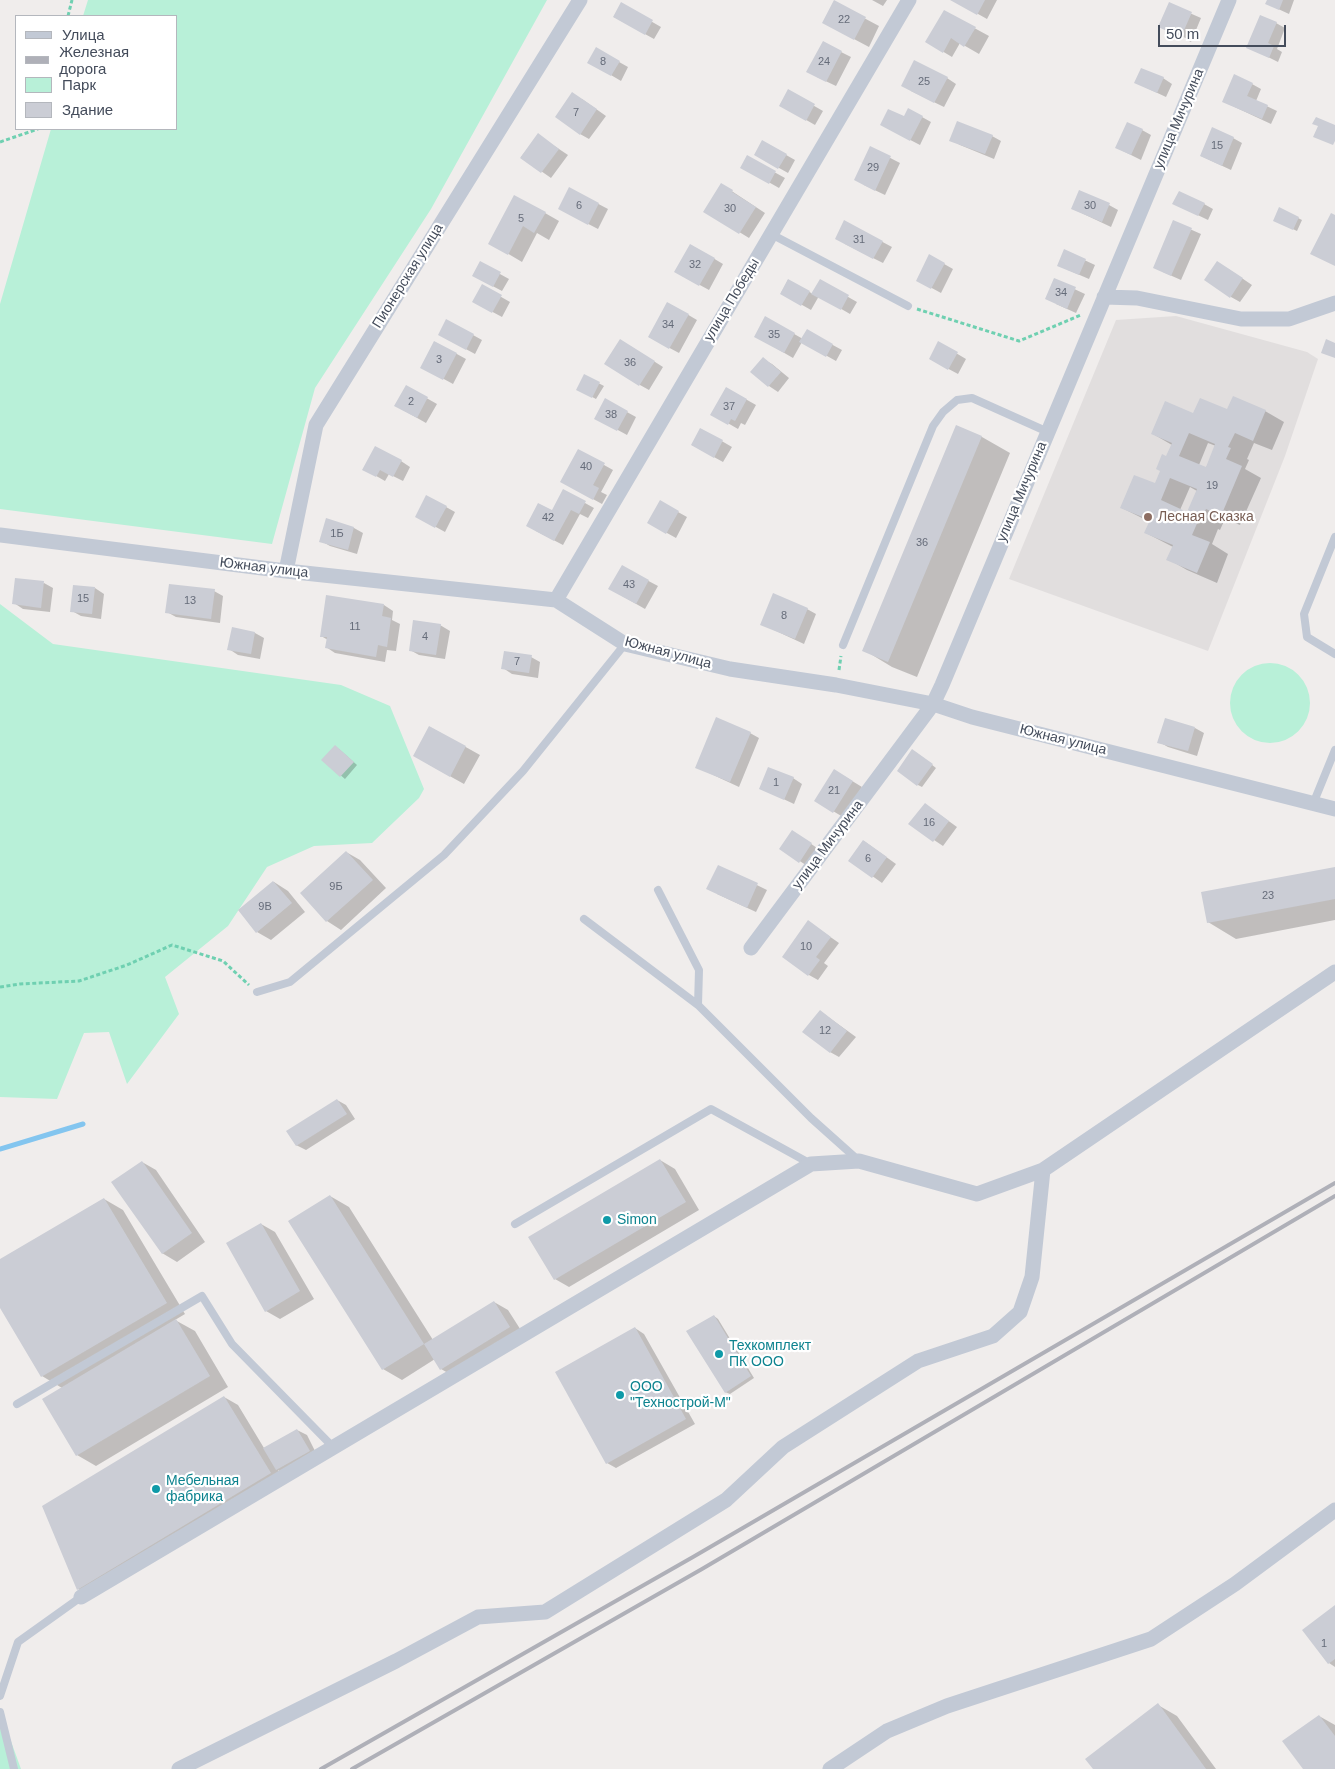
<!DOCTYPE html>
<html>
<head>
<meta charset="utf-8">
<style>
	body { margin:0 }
	#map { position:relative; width:1335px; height:1769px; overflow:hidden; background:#f0edec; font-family:Arial,sans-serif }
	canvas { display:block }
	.legend { position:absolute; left:15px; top:15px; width:162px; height:115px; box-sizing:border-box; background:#fff; border:1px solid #b4b7bd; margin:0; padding:6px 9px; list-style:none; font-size:15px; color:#444c5b }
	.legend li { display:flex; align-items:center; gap:10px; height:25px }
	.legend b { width:25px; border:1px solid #b4b7bd }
	.scale { position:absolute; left:1158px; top:25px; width:128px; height:22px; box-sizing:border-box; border:2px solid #444c5b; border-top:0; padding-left:6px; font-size:15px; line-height:18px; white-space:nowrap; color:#444c5b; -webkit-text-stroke:4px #fff; paint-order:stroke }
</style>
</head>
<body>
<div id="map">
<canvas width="1335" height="1769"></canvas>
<ul class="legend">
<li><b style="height:6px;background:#c2c9d5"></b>Улица</li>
<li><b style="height:6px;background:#afb0b8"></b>Железная дорога</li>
<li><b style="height:14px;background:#b8f0d8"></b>Парк</li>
<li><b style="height:14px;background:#cbcdd5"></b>Здание</li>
</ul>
<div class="scale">50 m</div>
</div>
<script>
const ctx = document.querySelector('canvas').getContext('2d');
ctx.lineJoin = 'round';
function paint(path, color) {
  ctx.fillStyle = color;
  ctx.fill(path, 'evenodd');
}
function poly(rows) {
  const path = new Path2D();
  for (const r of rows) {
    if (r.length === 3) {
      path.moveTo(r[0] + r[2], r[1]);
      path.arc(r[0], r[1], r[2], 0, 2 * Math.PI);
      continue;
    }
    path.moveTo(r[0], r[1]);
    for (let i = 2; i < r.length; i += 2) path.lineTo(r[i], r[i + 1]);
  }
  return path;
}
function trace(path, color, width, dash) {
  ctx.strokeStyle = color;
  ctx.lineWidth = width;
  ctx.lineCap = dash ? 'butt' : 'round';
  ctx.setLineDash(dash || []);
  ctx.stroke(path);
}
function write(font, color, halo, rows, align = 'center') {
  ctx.font = font + ' Arial,sans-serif';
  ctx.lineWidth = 4.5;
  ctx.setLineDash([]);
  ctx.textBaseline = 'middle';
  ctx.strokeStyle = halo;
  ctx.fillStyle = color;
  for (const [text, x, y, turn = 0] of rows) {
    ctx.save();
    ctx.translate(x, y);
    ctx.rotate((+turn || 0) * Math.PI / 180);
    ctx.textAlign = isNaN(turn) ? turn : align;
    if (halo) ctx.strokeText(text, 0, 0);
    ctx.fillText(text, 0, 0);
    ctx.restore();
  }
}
paint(poly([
	[1176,316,1307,352,1318,359,1285,456,1208,651,1009,579,1116,320]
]), '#e1dede');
paint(poly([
	[88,0,547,0,431,209,315,388,272,544,0,509,0,304,51,129,176,129,176,16,83,16],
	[0,604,53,644,341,685,390,706,424,789,419,798,372,843,314,846,267,867,228,926,165,977,179,1014,127,1084,109,1032,84,1033,57,1099,0,1097],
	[1270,703,40],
	[0,1711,21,1769,0,1769]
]), '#b8f0d8');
paint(poly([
	[872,0,887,0,883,6],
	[953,0,997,0,987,19],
	[1268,0,1294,0,1289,14,1276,8],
	[834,2,879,26,869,47,837,30],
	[621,4,661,27,654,39,614,17],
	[1169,4,1201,18,1191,42,1187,40,1188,39,1159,27],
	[945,12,989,36,979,54,960,43,952,57,927,42],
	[1276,23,1285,28,1277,49,1282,52,1278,62,1248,47],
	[823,43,851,57,836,86,817,77],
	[596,49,628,67,621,81,589,62],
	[947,78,956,84,944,107,911,91],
	[1163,78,1172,84,1166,97,1136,83],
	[1252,84,1261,89,1256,101,1277,111,1271,124,1224,102],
	[788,91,823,111,815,125,780,105],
	[582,99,606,116,589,139,580,134],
	[922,117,931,122,920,145,891,130,904,118],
	[1142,130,1151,135,1141,160,1117,148],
	[538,135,568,155,551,178,521,157],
	[992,136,1001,141,994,159,960,145,951,140],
	[1233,138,1242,143,1231,170,1201,156],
	[763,142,795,160,788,173,756,155],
	[871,148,900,163,885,195,864,185],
	[747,157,785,178,779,188,742,167],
	[721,184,765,213,749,238,705,211],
	[570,189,608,209,598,229,569,214],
	[1204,204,1213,209,1208,220,1183,208],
	[1109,205,1118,210,1111,227,1073,209],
	[545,213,559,221,549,240,537,233,522,262,490,243],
	[1298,218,1302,220,1297,231,1278,222],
	[845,222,892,247,883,263,845,244],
	[1174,222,1201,234,1181,280,1163,272],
	[691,245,723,264,709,290,676,272],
	[1065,251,1095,265,1089,279,1068,270],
	[930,256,953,269,941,293,917,280],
	[480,263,509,279,502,291,483,281],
	[1227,268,1252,285,1240,302,1231,297],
	[788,280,813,294,820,281,857,302,850,314,819,296,811,310,781,293],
	[1055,280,1085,294,1076,313,1056,304],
	[482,286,510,302,502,317,474,302],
	[668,303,697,320,679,353,649,337],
	[766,318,803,339,807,331,842,350,836,361,802,342,793,358,755,336],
	[473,335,482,340,475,354,449,340],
	[435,342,466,359,453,384,431,372],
	[939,343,966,359,958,374,930,359],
	[630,346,663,367,649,390,640,385],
	[763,359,772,364,789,378,778,392,769,386,752,372],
	[585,376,604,386,596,399,577,389],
	[407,387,437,404,426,423,396,406],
	[726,388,756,405,745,425,741,423,738,429,712,414],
	[605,400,636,417,627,435,605,423],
	[1228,410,1265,411,1284,422,1272,450,1254,443,1247,459,1249,460,1245,469,1261,478,1240,525,1225,519,1220,530,1218,529,1212,544,1228,554,1217,583,1187,570,1168,559,1173,547,1146,533,1150,522,1122,508,1155,485,1172,445,1153,434,1194,415],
	[1208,443,1216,446,1206,468,1199,465],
	[1190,487,1197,491,1188,513,1180,510],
	[957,426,982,437,1010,453,917,677,892,667,864,650],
	[701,429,732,447,723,462,692,445],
	[579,451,613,470,601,492,607,495,602,504,571,487],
	[401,461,410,467,403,481,389,474,385,481,364,469],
	[660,502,687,517,676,538,649,523],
	[585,503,594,508,588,518,580,514,563,545,536,531,552,512],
	[446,507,455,512,445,532,416,516],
	[327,520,354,528,363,533,357,554,330,546,321,541],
	[622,567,658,586,645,609,610,589],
	[44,583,53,588,50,612,23,609,14,603],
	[95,588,104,594,101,619,81,616,72,611],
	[214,591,223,596,220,623,176,617,167,612],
	[384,605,393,611,392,620,400,624,396,651,387,650,385,662,335,653,326,647,328,640,321,636],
	[807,609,816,614,804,644,761,624],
	[440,625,450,631,445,659,419,655,410,650],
	[233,629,255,633,264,638,260,659,238,655,229,649],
	[531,657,540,662,538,678,512,674,503,668],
	[430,727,480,755,464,784,428,764],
	[1195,728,1204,733,1197,756,1168,747,1159,742],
	[750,733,759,738,739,787,696,767],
	[339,749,357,765,345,779,323,760],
	[917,753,936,768,922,787,918,785],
	[844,776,862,787,843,817,816,801],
	[793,778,802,784,794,804,760,788],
	[925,804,957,827,943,846,910,824],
	[801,837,820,850,809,867,781,849],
	[864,841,896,864,882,883,850,860],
	[346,852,360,860,386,888,341,930,327,921,301,893],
	[718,866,767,890,756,912,717,894],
	[1335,868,1335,920,1236,939,1208,922],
	[274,882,288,891,305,912,271,940,257,932],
	[809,922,839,943,824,963,828,966,818,980,809,975],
	[820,1011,856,1037,839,1057,830,1052],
	[337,1100,346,1105,355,1119,306,1150,296,1145],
	[660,1160,675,1169,699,1210,569,1287,555,1279],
	[142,1162,156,1170,205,1242,177,1262,162,1253],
	[330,1196,349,1207,433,1340,494,1302,508,1310,524,1335,455,1377,441,1369,435,1359,402,1380,383,1369,290,1222],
	[104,1199,123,1210,185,1314,175,1320,195,1331,228,1387,96,1466,77,1455,62,1388,42,1376,0,1306,0,1261],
	[261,1224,275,1232,314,1299,280,1319,266,1311],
	[714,1316,718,1319,754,1378,730,1394,725,1392],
	[635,1328,644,1334,695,1424,616,1468,607,1463],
	[224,1397,238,1405,264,1448,297,1430,307,1435,318,1457,286,1475,278,1470,284,1481,92,1597,78,1589],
	[1335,1607,1335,1667,1329,1663],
	[1158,1705,1177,1716,1216,1769,1094,1769],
	[1319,1716,1335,1725,1335,1769,1304,1769]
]), '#0003');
trace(poly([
	[0,1149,83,1124]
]), '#83c5ef', 5);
paint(poly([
	[834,0,866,17,854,40,822,23],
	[950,0,985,0,977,15],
	[1267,0,1283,0,1279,10,1265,4],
	[621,2,653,20,645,35,613,17],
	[1169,2,1192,12,1181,37,1158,27],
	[944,10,976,27,964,47,951,38,943,53,925,42],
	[1260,15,1277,22,1268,43,1274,46,1269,58,1246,48],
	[823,41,842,51,826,82,806,72],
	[596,47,620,61,611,76,587,63],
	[914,60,948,77,934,103,901,86],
	[1141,68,1164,77,1157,93,1134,83],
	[1234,74,1253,83,1247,96,1268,105,1262,119,1222,102],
	[788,89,815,104,806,121,779,106],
	[572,92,597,109,580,135,555,117],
	[908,108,923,116,910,141,880,125,888,109,904,116],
	[1316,117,1335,125,1335,141,1333,145,1313,137,1318,126,1312,124],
	[957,121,993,135,985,154,949,141],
	[1127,122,1143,129,1131,155,1115,148],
	[1212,127,1234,137,1222,166,1200,156],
	[538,133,559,149,541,173,520,158],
	[762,140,787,154,778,169,754,155],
	[870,146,891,156,875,191,854,180],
	[747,155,776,171,769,184,740,168],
	[721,183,733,190,732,192,756,207,739,234,703,212],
	[569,187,599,203,588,225,558,209],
	[1079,190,1110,203,1102,222,1071,209],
	[1179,191,1205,203,1198,216,1172,204],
	[514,195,546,212,534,233,523,226,508,255,488,244],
	[1279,207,1299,217,1293,230,1273,221],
	[1331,213,1335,215,1335,266,1310,254],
	[844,220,883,241,873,259,835,239],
	[1173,220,1192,228,1171,276,1153,268],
	[690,244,715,258,699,286,674,272],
	[1064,249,1086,259,1079,275,1057,266],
	[929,254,945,263,931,289,916,281],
	[480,261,501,272,493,287,472,276],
	[1217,261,1243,278,1230,298,1204,280],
	[1054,278,1076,287,1067,309,1045,299],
	[788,279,810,291,801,306,780,294],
	[820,279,849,295,841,310,811,294],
	[482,284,502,295,492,313,472,302],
	[667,302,689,314,669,349,648,337],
	[765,316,795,333,784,353,754,337],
	[446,319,474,334,466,350,438,335],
	[807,329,833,344,826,357,799,342],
	[620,339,655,361,639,386,604,364],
	[1326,339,1335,343,1335,358,1321,353],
	[434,341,457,353,443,380,420,368],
	[938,341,958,352,948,370,929,359],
	[763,357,781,372,768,387,750,372],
	[584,374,600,382,592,398,576,390],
	[406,385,428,397,417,418,394,406],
	[726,387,747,399,735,421,731,419,728,425,710,415],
	[1233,396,1266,410,1253,441,1235,433,1228,447,1231,448,1226,459,1242,466,1221,516,1206,509,1201,521,1199,519,1192,535,1210,542,1197,573,1166,560,1173,545,1144,533,1150,520,1120,508,1134,475,1155,483,1160,471,1156,469,1162,454,1166,456,1172,443,1151,434,1165,401,1193,413,1200,398,1227,409],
	[1189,433,1215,444,1206,467,1179,456],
	[1170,478,1197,489,1187,512,1161,500],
	[605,398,628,411,617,431,594,419],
	[956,425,982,436,888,662,862,651],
	[700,428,723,440,714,458,691,445],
	[375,446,402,460,393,477,380,470,376,477,362,470],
	[578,449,605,463,593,485,599,488,593,500,560,482],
	[563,489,586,501,579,514,571,510,554,541,526,526,538,503,552,510],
	[426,495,447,506,435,528,415,517],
	[660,500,679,511,666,534,647,523],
	[326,518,354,527,348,550,319,542],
	[622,565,649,580,636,604,608,589],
	[15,578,44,581,41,608,12,604],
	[169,584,215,589,211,619,165,613],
	[73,585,95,587,92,614,70,612],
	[773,593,808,608,795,639,760,625],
	[326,595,384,604,382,616,391,618,387,647,378,645,376,657,325,648,327,637,320,637],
	[413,620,441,624,436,655,409,651],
	[232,627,255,632,251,654,227,650],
	[504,651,532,655,529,673,501,669],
	[716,717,751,732,730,782,695,768],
	[1165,718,1195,727,1188,751,1157,743],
	[429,726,466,746,450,777,413,756],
	[335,745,354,762,340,777,321,760],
	[912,749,933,764,917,786,897,771],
	[768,767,794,777,784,800,759,789],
	[834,769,853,781,833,813,814,801],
	[925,803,949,821,933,842,908,824],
	[792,830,812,843,799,863,779,849],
	[863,840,887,857,872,878,848,861],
	[346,851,373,880,326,922,300,893],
	[718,865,758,883,747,908,706,889],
	[1335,867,1335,899,1207,923,1201,892],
	[273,881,292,903,256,933,238,910],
	[808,920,831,937,816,957,820,960,808,976,782,957],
	[820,1010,847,1031,830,1053,802,1032],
	[337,1099,347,1114,296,1146,286,1131],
	[660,1159,686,1202,554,1280,528,1237],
	[142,1161,192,1233,162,1254,111,1182],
	[330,1195,424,1344,382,1370,288,1221],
	[104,1198,167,1303,41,1377,0,1308,0,1259],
	[261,1223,300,1291,265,1312,226,1243],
	[494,1301,510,1327,440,1370,424,1344],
	[714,1315,751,1376,725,1393,686,1331],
	[176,1319,210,1376,76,1456,42,1399],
	[635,1327,686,1419,606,1464,555,1372],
	[224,1396,271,1473,77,1590,42,1506],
	[297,1429,310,1451,276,1470,263,1448],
	[1335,1605,1335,1659,1328,1664,1302,1630],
	[1158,1703,1206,1769,1093,1769,1085,1759],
	[1319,1715,1335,1736,1335,1769,1303,1769,1282,1741]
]), '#cbcdd5');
trace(poly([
	[68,16,72,0],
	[0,142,38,129],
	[917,309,1019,341,1081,315],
	[839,670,841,656],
	[0,987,20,984,79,981,127,965,172,945,223,961,249,985]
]), '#6fd0b1', 3, [4, 2.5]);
trace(poly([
	[771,234,908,306],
	[1335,537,1304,614,1307,637,1335,654],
	[843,645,933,426,943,412,957,400,972,398,1048,432],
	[1313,804,1335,750],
	[658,890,699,970,698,1005],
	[584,919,698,1005,811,1118,858,1160],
	[257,992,290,982,444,855,523,771,625,644],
	[515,1224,711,1109,811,1164],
	[17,1404,202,1296,232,1344,334,1448],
	[0,1696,18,1642,81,1597],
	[0,1712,14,1769]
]), '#c2c9d5', 8);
trace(poly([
	[1104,297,1137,298,1241,319,1289,319,1335,303],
	[0,535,286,571,556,600,625,644,730,669,836,685,933,704,972,717,1335,809],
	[286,571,316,425,580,0],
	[556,600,909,0],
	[751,948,933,704,942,685,1229,0],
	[81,1597,811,1164,859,1161,977,1194,1043,1170,1335,972],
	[179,1769,396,1661,478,1617,545,1612,726,1500,783,1447,918,1361,993,1336,1020,1312,1032,1277,1043,1170],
	[830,1769,887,1731,947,1706,1151,1639,1235,1584,1335,1510]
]), '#c2c9d5', 15);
trace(poly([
	[321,1769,693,1557,1335,1183],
	[352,1769,702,1569,1335,1196]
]), '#afb0b8', 4);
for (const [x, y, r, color] of [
	[1148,517,5,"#8d6e63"],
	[607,1220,5,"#0f9aa8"],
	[719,1354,5,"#0f9aa8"],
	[620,1395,5,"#0f9aa8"],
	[156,1489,5,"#0f9aa8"]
]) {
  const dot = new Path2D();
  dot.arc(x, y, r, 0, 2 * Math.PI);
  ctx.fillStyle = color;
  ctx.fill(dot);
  trace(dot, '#fff', 2);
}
write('11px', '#666c7a', null, [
	["22",844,20],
	["8",603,62],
	["24",824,62],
	["25",924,82],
	["7",576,113],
	["15",1217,146],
	["29",873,168],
	["6",579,206],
	["30",1090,206],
	["30",730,209],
	["5",521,219],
	["31",859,240],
	["32",695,265],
	["34",1061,293],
	["34",668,325],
	["35",774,335],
	["3",439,360],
	["36",630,363],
	["2",411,402],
	["37",729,407],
	["38",611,415],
	["40",586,467],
	["19",1212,486],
	["42",548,518],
	["1Б",337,534],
	["36",922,543],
	["43",629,585],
	["15",83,599],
	["13",190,601],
	["8",784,616],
	["11",355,627],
	["4",425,637],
	["7",517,662],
	["1",776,783],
	["21",834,791],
	["16",929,823],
	["6",868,859],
	["9Б",336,887],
	["23",1268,896],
	["9В",265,907],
	["10",806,947],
	["12",825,1031],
	["1",1324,1644]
]);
write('14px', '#444c5b', '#fff', [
	["улица Мичурина",1179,119,-67],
	["Пионерская улица",408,276,-58],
	["улица Победы",732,300,-59],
	["улица Мичурина",1022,492,-67],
	["Южная улица",264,568,7],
	["Южная улица",668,653,15],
	["Южная улица",1063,740,14],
	["улица Мичурина",828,845,-53]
]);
write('14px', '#785e54', '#fff', [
	["Лесная Сказка",1158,517]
], 'left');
write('14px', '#0d838f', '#fff', [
	["Simon",617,1220],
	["Техкомплект",729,1346],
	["ПК ООО",729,1362],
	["ООО",630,1387],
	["\"Технострой-М\"",630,1403],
	["Мебельная",166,1481],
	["фабрика",166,1497]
], 'left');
</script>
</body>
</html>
